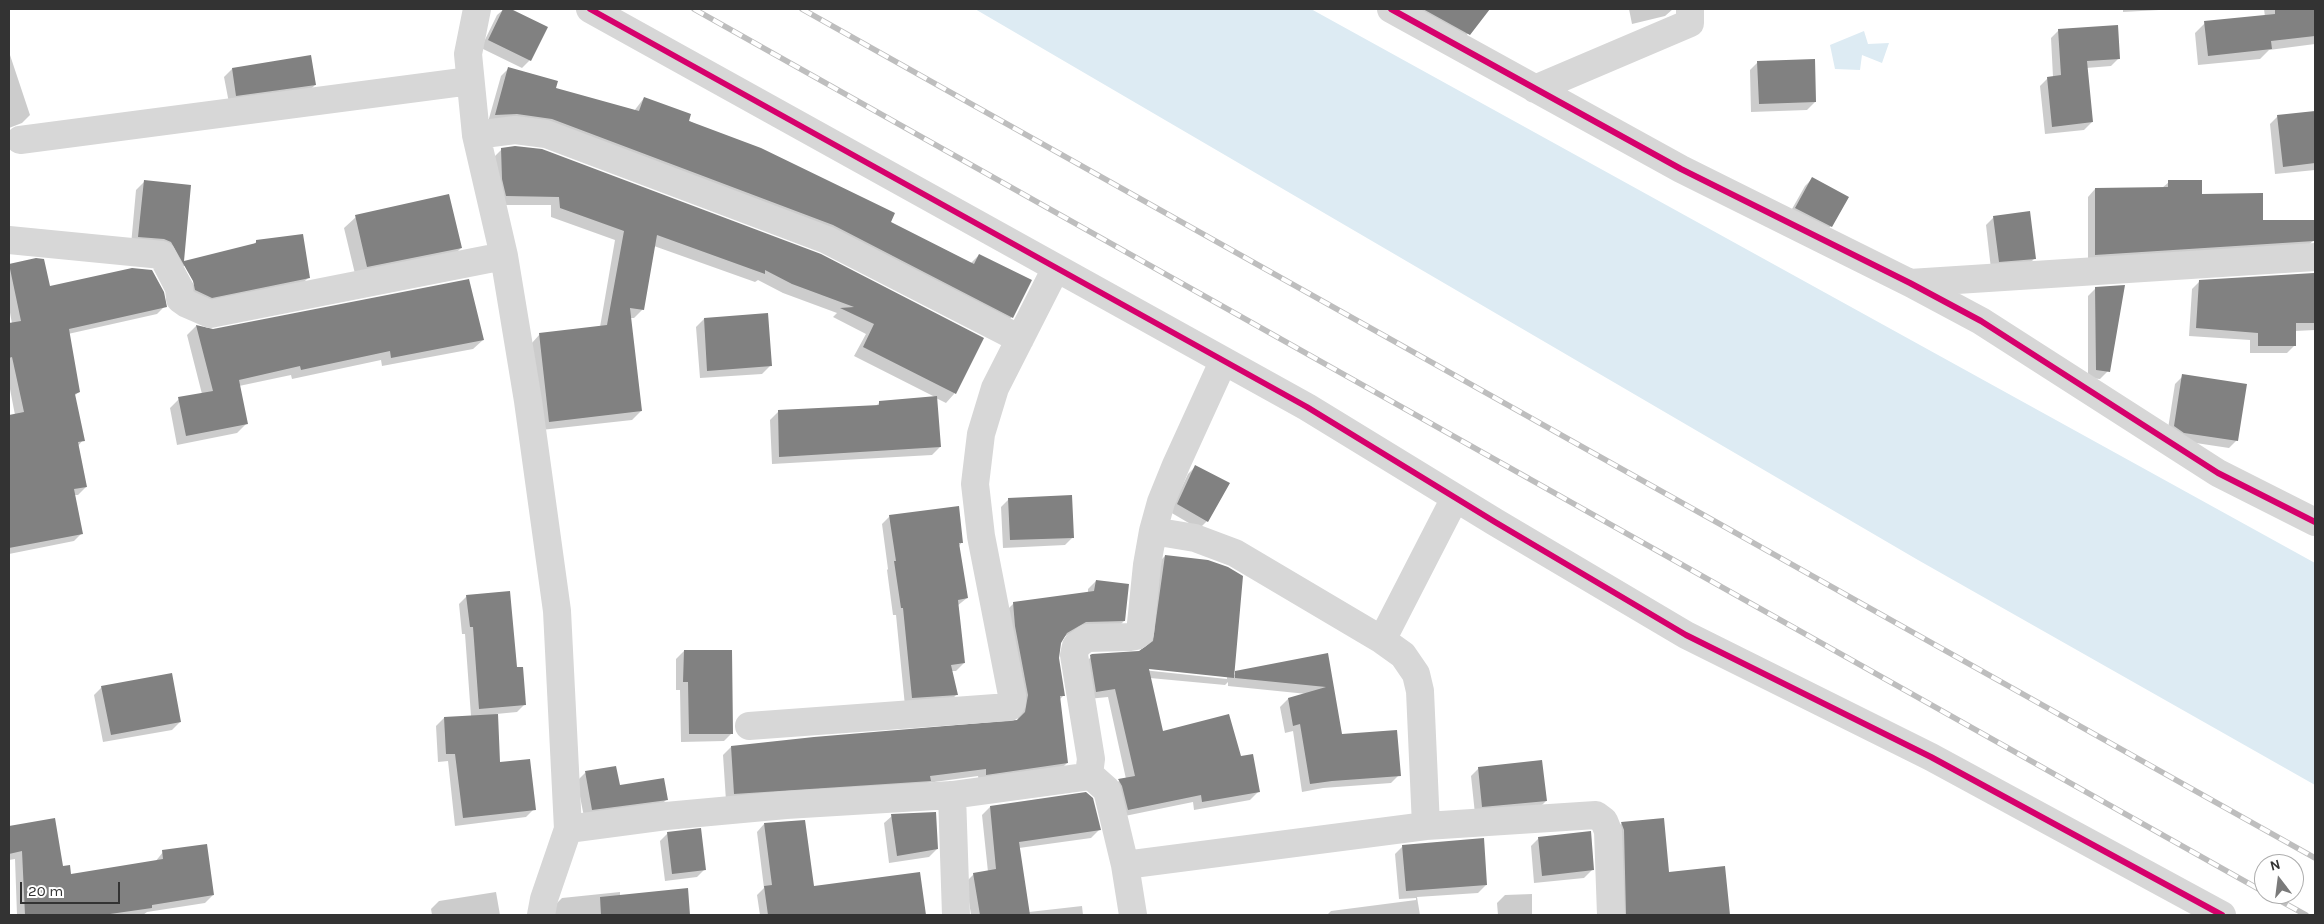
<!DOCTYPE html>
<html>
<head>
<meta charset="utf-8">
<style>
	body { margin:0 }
	#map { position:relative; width:2324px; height:924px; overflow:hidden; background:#fff; font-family:Karla,sans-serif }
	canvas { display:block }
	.frame { position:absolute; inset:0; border:10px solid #333; pointer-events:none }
	.north { position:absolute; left:2254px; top:854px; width:50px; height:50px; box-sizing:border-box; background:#fff; border:1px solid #adadad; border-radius:50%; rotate:345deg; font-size:14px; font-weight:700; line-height:20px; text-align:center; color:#333 }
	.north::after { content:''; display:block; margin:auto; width:18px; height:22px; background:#7a7a7a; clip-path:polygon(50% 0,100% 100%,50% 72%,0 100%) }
	.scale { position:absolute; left:20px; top:882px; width:100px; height:22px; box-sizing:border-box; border:2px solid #333; border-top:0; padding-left:6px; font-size:15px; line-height:18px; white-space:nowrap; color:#333; -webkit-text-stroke:4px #fff; paint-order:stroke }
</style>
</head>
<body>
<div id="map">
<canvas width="2324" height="924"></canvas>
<div class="frame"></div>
<div class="north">N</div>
<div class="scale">20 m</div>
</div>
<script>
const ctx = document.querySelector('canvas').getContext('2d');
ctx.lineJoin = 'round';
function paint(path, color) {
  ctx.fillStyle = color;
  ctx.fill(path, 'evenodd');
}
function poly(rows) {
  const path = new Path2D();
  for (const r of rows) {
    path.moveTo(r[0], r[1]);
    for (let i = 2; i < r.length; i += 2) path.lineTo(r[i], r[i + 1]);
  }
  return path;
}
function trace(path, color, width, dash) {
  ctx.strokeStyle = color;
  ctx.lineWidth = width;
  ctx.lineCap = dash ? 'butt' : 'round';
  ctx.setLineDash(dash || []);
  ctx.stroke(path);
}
paint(poly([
	[975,9,1311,9,2315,563,2315,785,1918,560],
	[1864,31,1868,44,1889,43,1882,63,1862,55,1860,70,1835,69,1830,45]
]), '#ddebf3');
paint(poly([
	[504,9,508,9,546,28,530,60,522,68,481,48,497,15],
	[1402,9,1488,9,1461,42],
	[1629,9,1673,9,1665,16,1632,24],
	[2123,9,2177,9,2123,12],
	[2264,9,2315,9,2315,44,2269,50,2260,59,2198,65,2195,33,2205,23,2265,17],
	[2059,30,2119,58,2111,66,2086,68,2092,122,2084,130,2045,134,2040,86,2048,78,2053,77,2051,38],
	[9,52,30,115,22,123,9,128],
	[1758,62,1815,102,1807,110,1751,112,1750,70],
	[509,68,555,89,634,111,644,98,971,263,979,255,1012,317,1004,325,824,233,488,122,501,76],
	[232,69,315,85,307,93,229,103,224,77],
	[2315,112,2315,170,2275,174,2270,124,2278,116],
	[502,149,982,339,954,394,946,403,936,398,940,447,932,455,772,464,770,420,778,412,875,407,880,402,935,397,854,356,866,334,833,317,837,313,783,293,758,280,755,282,654,246,643,309,634,318,630,318,641,411,632,420,541,430,531,344,540,334,600,327,615,240,551,217,551,205,497,205,493,158],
	[1813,178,1831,226,1823,234,1788,216,1805,186],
	[144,182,183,262,252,246,256,242,308,278,300,286,203,305,131,245,136,190],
	[183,266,186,266,197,286,195,287],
	[2169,182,2261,221,2313,241,2305,248,2088,262,2088,197,2095,189,2162,188],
	[356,217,461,248,449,260,356,278,344,228],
	[1994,217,2034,259,2026,267,1991,269,1986,225],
	[10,265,49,288,165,306,157,314,68,334,79,392,74,396,83,440,78,446,86,487,78,495,74,495,82,533,74,541,9,554,9,416,15,415,9,384,9,325,12,324,9,307],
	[2200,281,2315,282,2315,330,2295,331,2295,345,2287,353,2250,353,2250,340,2189,336,2192,289],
	[2096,288,2108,371,2100,379,2088,378,2088,296],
	[767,314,770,366,762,374,700,378,696,327,704,319],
	[196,326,213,331,483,340,473,349,382,366,381,360,292,379,291,375,239,386,246,424,237,433,177,445,170,408,179,399,202,394,187,335],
	[2183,376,2237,440,2229,448,2176,440,2167,435,2175,384],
	[1196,466,1207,521,1199,529,1170,512,1188,474],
	[1009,499,1073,537,1065,545,1003,548,1001,507],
	[890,516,962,542,959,546,967,598,957,606,964,663,956,671,951,671,956,695,949,703,905,706,896,615,893,615,887,570,888,569,882,524],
	[1165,556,1233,676,1236,673,1327,655,1341,736,1399,775,1391,783,1323,788,1302,792,1293,731,1285,733,1280,707,1288,699,1307,694,1228,686,1228,682,1225,685,1150,678,1162,733,1258,792,1250,800,1194,810,1193,802,1120,817,1111,788,1119,781,1126,779,1108,697,1088,699,1083,665,1093,655,1139,653,1146,648,1157,564],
	[1143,667,1227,676,1227,679,1143,670],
	[1096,581,1124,621,1116,629,1077,630,1062,638,1057,658,1064,695,1059,700,1067,763,1059,771,979,782,978,776,927,783,726,801,723,755,731,747,1017,722,1020,704,1006,611,1014,603,1088,593,1088,589],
	[467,596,516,669,525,704,517,712,496,714,499,764,534,809,526,817,455,826,448,761,438,762,436,726,444,718,471,716,465,634,462,634,459,604],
	[684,651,732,733,724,741,681,742,680,690,676,690,676,659],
	[102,687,180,722,172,730,103,742,94,695],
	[1479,768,1546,801,1538,809,1475,814,1471,776],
	[585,773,619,787,666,800,658,808,584,817,577,781],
	[990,807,1099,830,1091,838,1019,848,1029,912,1082,906,1083,915,971,915,966,882,974,874,988,872,982,815],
	[892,816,937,849,929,857,889,863,884,823],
	[54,819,62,867,70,875,155,862,163,852,213,895,205,903,147,912,143,915,17,915,15,859,9,860,9,827],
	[1622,823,1668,873,1724,868,1729,915,1619,915,1614,831],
	[764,824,813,888,919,874,925,915,760,915,757,895,764,888,757,832],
	[668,833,705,869,697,877,665,881,660,841],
	[1539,838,1592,870,1584,878,1534,883,1531,846],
	[1403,846,1486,885,1478,893,1417,897,1420,915,1327,915,1331,911,1416,900,1416,898,1399,899,1395,854],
	[686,889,689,915,555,915,554,906,562,898,620,892,620,896],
	[496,892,500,915,432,915,431,909,439,901],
	[1532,894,1532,915,1498,915,1497,903,1505,895]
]), '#0003');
paint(poly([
	[503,9,511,9,548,27,531,61,488,40],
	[1423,9,1490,9,1470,35],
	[2275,9,2315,9,2315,36,2271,41,2272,49,2208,56,2204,21,2275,14],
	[2118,25,2120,59,2087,61,2093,122,2052,127,2047,77,2061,75,2058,29],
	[311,55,316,85,236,96,232,68],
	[1815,59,1816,102,1759,104,1757,61],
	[508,67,558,81,556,88,639,111,644,97,691,114,689,121,761,148,895,213,891,222,974,264,979,254,1032,280,1013,318,833,225,552,119,517,114,495,115],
	[2315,111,2315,163,2283,167,2277,115],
	[515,146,542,149,821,254,984,338,956,394,863,347,874,324,840,308,854,307,792,284,765,270,765,274,657,235,644,310,630,308,642,411,549,422,539,333,607,325,624,231,560,208,559,197,506,196,502,179,501,148],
	[1812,177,1849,197,1832,227,1795,208],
	[144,180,191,185,184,261,256,243,256,240,303,234,310,278,212,298,195,290,193,281,171,242,164,239,138,237],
	[2168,180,2202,180,2202,194,2263,193,2263,220,2314,220,2314,241,2095,255,2095,188,2168,187],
	[449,194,462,248,367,267,355,215],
	[2030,211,2036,259,1999,262,1993,216],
	[36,258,44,259,50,286,132,268,152,270,164,292,167,307,69,329,80,392,75,394,85,441,78,442,87,487,74,489,83,534,9,548,9,415,24,412,12,357,9,358,9,323,21,321,9,264],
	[2314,273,2315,323,2296,323,2296,346,2258,346,2258,333,2196,328,2199,280],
	[469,279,484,340,391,358,390,351,301,370,300,366,239,380,248,424,186,436,178,397,213,391,196,325,213,329],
	[2125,285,2110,372,2096,370,2095,287],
	[768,313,772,366,707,371,704,318],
	[2182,374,2247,384,2238,441,2184,433,2174,426],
	[937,396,941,447,779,457,778,410,879,405,879,401],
	[1195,465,1230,483,1208,522,1177,504],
	[1072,495,1074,538,1010,540,1008,498],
	[959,506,963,543,959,543,968,598,958,600,965,663,951,665,958,695,912,698,903,608,901,608,894,561,896,561,889,515],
	[1165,555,1208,560,1228,567,1243,576,1234,678,1149,669,1163,731,1229,714,1241,756,1253,754,1260,792,1202,802,1201,795,1128,810,1122,786,1118,779,1135,776,1115,689,1096,692,1090,655,1092,654,1139,651,1153,641],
	[1096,580,1129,584,1125,621,1086,622,1067,633,1061,643,1059,658,1065,696,1060,696,1068,763,986,775,986,769,930,776,931,781,734,794,731,746,814,737,1017,720,1025,712,1028,695,1015,626,1013,602,1094,591],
	[510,591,517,667,523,667,526,705,479,709,473,627,470,627,466,595],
	[684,650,732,650,733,734,689,734,688,682,683,682],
	[1328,653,1342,734,1397,730,1401,776,1332,781,1310,784,1300,724,1293,726,1288,698,1326,687,1235,678,1235,671],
	[172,673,181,722,111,735,101,686],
	[498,714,500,762,530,759,536,810,463,818,455,754,446,754,444,717],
	[1542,760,1547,801,1482,807,1478,767],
	[616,766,620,785,664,778,668,800,592,810,585,771],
	[1086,792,1093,798,1101,830,1019,842,1030,915,980,915,973,873,996,869,990,806],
	[936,812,938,849,897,856,891,814],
	[55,818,63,866,70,865,71,874,163,859,162,850,207,844,214,895,152,905,152,908,103,915,25,915,22,851,9,854,9,826],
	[1664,818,1669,872,1725,866,1730,915,1626,915,1624,830,1621,822],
	[805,820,814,886,920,872,926,915,768,915,764,886,772,885,764,823],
	[701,828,706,870,672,874,667,832],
	[1591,831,1594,870,1542,876,1538,837],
	[1484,838,1487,885,1406,891,1402,845],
	[688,888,690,915,601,915,600,897]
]), '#818181');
trace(poly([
	[477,9,468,54,476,135,504,256,528,401,557,611,568,829,544,899,541,915],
	[590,9,1307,407,1495,522,1686,635,1931,757,2222,915],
	[1391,9,1681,169,1910,283,1981,321,2218,473,2315,522],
	[1535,89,1690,23,1690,9],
	[476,135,515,130,546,134,827,240,1020,339],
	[20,140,470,81],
	[9,240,162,255,179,288,180,299,187,304,210,314,504,256],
	[1910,283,2315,257],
	[1153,531,1195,538,1235,553,1382,640,1403,655,1416,674,1420,691,1426,826],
	[1382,640,1455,498],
	[749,726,1009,707,1012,703,1012,695,981,536,975,484,981,434,995,388,1056,268],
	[1089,774,1107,790,1125,865,1133,915],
	[952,795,956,915],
	[568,829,666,816,786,805,952,795,1084,777,1089,774,1091,759,1074,655,1076,646,1087,638,1130,637,1136,636,1140,633,1147,565,1153,531,1161,502,1176,465,1223,362],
	[1125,865,1426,826,1596,815,1604,821,1608,831,1611,915]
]), '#d7d7d7', 28);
const rail = poly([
	[694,9,2264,892],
	[802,9,2315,858],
	[2268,894,2306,915]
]);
trace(rail, '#bebebe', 5.5);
trace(rail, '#fff', 4, [11]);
trace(poly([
	[590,9,1307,407,1495,522,1686,635,1931,757,2222,915],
	[1391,9,1681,169,1910,283,1981,321,2218,473,2315,522]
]), '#d6006c', 6);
</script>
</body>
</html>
